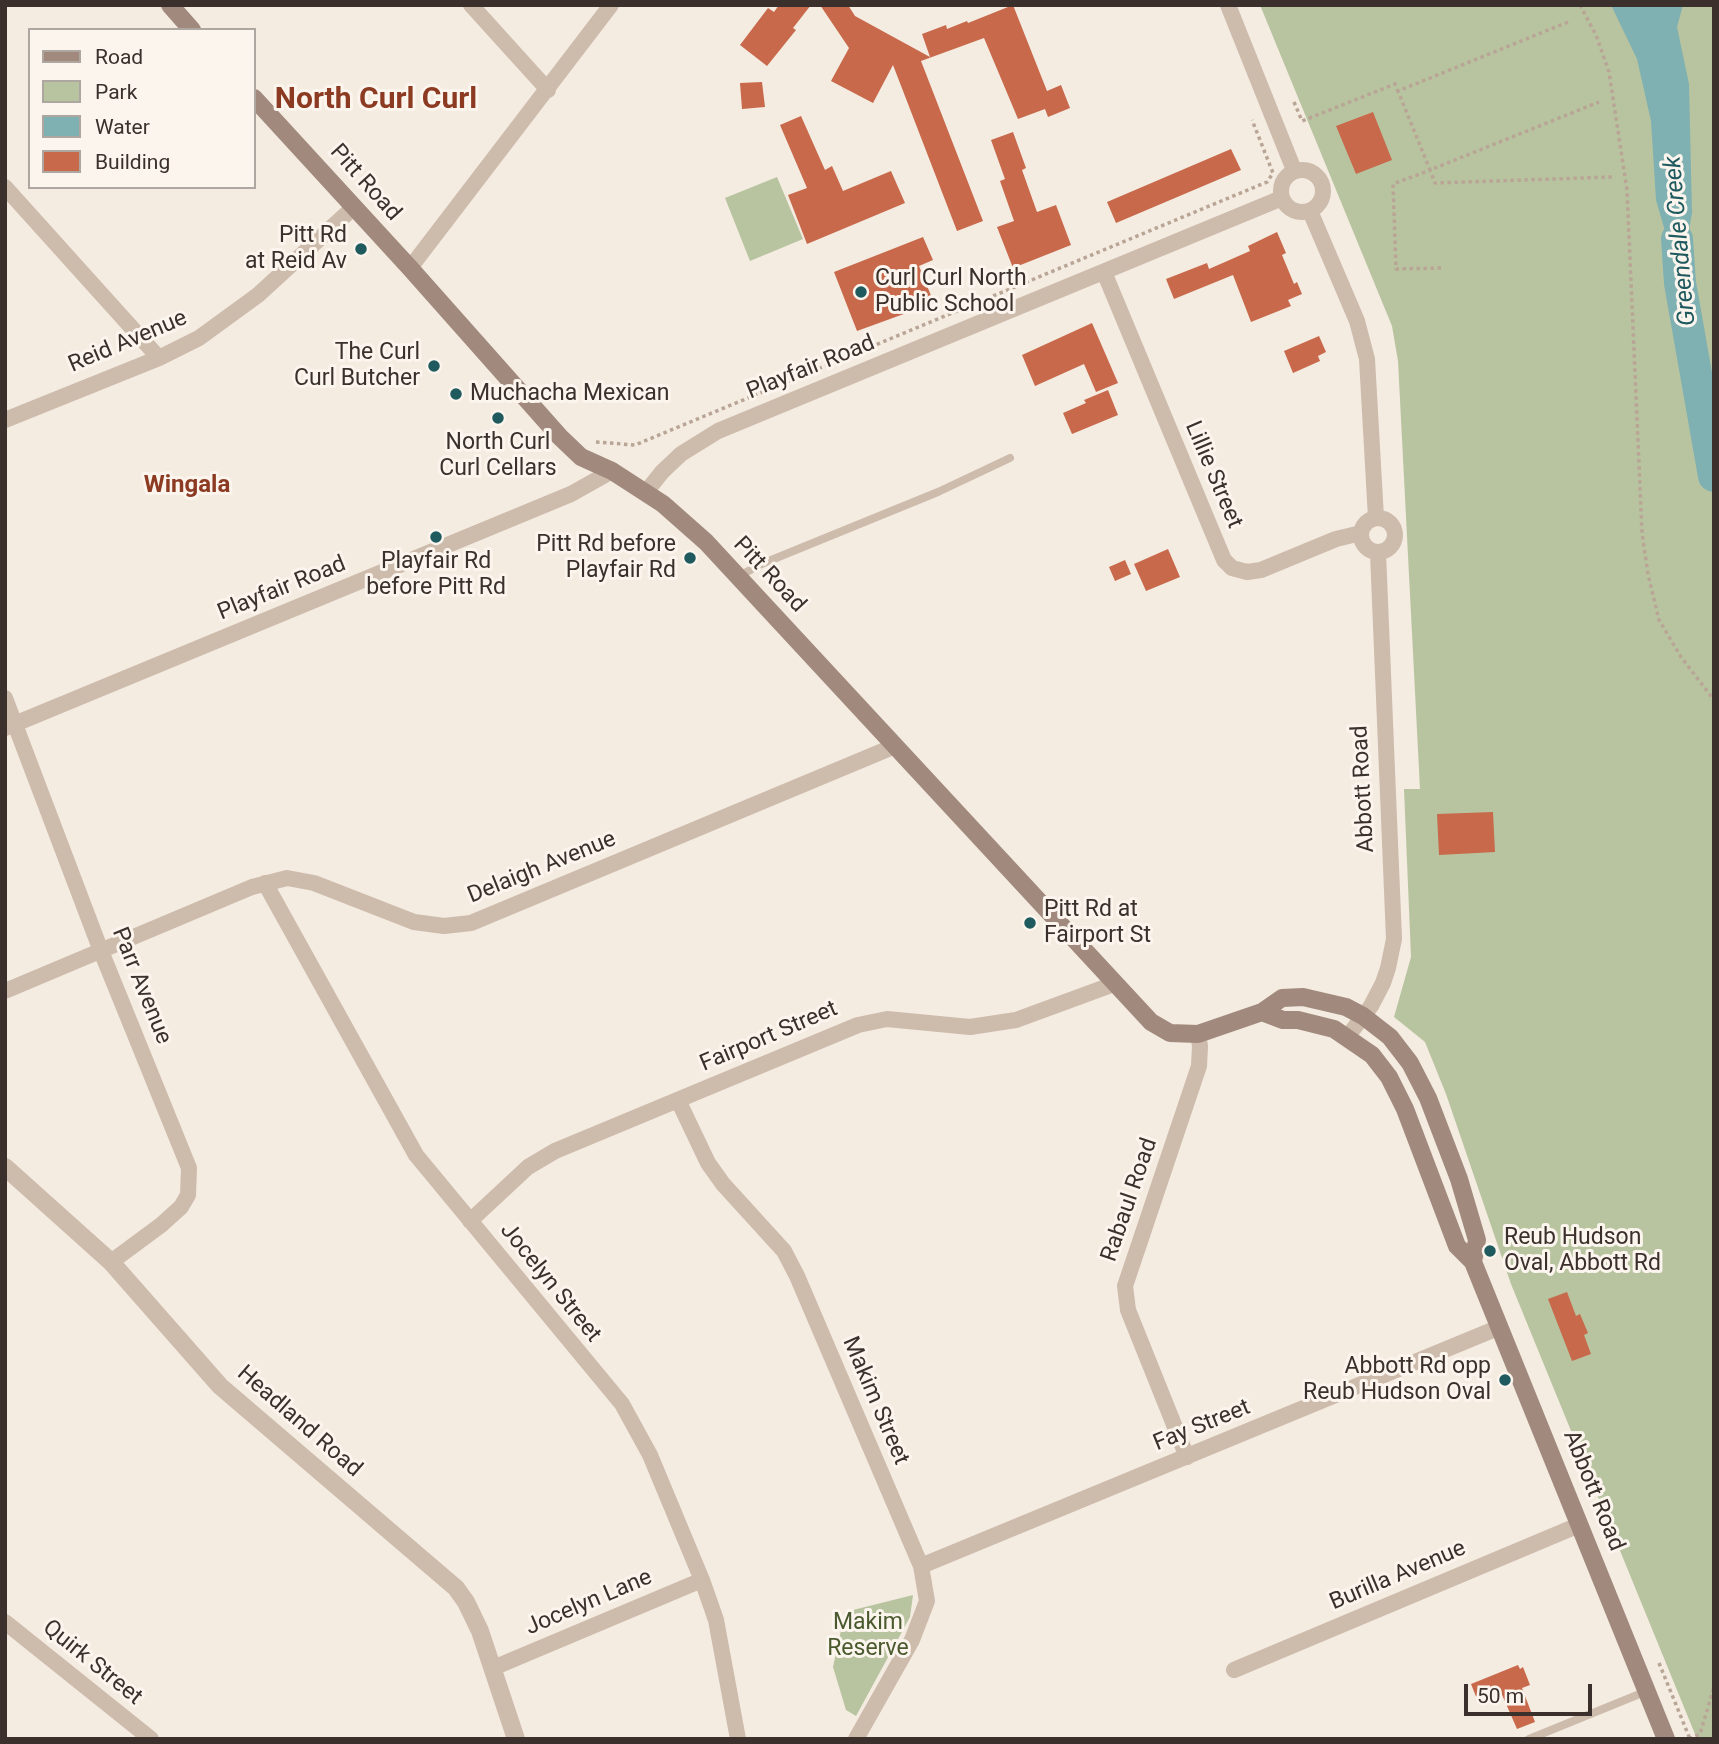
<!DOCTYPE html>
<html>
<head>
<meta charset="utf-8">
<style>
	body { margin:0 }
	#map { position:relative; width:1719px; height:1744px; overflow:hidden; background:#f4ebe1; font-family:Roboto,sans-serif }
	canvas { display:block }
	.frame { position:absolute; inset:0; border:7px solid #3b302b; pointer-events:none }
	.legend { position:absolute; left:28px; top:28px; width:228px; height:161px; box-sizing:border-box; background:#fbf5ee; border:2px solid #aea6a0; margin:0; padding:9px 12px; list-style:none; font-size:21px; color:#3b302b }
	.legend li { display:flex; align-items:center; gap:14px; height:35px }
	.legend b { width:35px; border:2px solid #aea6a0 }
	.scale { position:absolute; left:1464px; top:1684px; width:128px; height:32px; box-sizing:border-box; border:4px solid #3b302b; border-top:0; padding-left:9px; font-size:21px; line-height:24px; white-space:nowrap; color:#3b302b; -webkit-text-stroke:5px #fbf5ee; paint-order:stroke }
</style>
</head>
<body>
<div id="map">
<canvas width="1719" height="1744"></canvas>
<div class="frame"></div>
<ul class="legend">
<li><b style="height:9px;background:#a18a7d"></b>Road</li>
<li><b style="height:19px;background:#b8c4a0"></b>Park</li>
<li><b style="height:19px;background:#7fb0b2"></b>Water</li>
<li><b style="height:19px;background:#c8694b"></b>Building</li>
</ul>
<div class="scale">50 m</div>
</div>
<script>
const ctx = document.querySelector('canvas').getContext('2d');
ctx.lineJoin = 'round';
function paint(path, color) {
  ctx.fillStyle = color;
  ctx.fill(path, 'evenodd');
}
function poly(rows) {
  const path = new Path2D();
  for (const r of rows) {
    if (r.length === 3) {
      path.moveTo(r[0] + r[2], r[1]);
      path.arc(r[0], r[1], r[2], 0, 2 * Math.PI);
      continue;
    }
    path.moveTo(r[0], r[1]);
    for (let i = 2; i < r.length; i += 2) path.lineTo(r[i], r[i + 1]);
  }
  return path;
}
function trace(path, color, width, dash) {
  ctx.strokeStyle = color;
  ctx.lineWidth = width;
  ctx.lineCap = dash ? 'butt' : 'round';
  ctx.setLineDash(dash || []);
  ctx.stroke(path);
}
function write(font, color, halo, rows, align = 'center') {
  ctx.font = font + ' Roboto,sans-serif';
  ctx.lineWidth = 6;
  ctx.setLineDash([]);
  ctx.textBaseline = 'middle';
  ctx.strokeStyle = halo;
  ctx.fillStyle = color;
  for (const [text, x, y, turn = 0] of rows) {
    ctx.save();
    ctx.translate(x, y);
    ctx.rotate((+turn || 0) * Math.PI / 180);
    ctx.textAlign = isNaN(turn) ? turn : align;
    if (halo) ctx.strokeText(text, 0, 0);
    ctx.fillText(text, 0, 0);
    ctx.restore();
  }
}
paint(poly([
	[1260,5,1714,5,1714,1739,1697,1739,1511,1284,1446,1094,1425,1042,1394,1017,1411,957,1404,789,1420,789,1398,361,1392,326],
	[777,177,803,239,750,261,725,198],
	[913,1595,910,1617,856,1716,846,1710,833,1667,845,1612]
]), '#b8c4a0');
paint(poly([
	[1611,5,1683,5,1677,27,1689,84,1692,213,1680,283,1656,200,1651,121,1637,59]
]), '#7fb0b2');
trace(poly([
	[1677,239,1680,283,1714,476]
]), '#7fb0b2', 32);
paint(poly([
	[779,5,811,5,793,28,796,30,767,66,740,45,768,8,774,12],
	[820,5,848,5,855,16,930,57,922,34,946,25,947,29,967,21,968,23,1013,5,1047,91,1061,85,1070,108,1048,117,1045,109,1018,119,984,38,921,61,983,221,957,231,893,65,873,103,831,81,849,48],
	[762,82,765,107,742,109,740,83],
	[1373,112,1392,160,1356,174,1336,126],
	[801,116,825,170,832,166,843,191,891,171,905,203,807,244,788,195,807,188,780,125],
	[1013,132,1026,168,1022,170,1037,212,1056,205,1071,245,1013,268,997,227,1014,221,1000,181,1005,179,991,140],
	[1231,149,1241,170,1116,223,1107,202],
	[1277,232,1286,253,1282,255,1294,284,1297,282,1302,294,1288,300,1291,306,1251,322,1233,275,1174,299,1166,279,1207,263,1209,269,1250,251,1248,246],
	[923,237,933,260,919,266,934,303,857,331,834,272],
	[1092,323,1118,383,1096,392,1084,364,1035,386,1022,355],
	[1319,336,1326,352,1318,356,1320,361,1293,373,1284,351],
	[1108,390,1118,415,1072,434,1063,413,1086,403,1084,400],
	[1168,549,1180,577,1146,591,1134,564],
	[1125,560,1131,574,1115,581,1109,567],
	[1493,812,1495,852,1439,855,1437,814],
	[1567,1292,1576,1316,1580,1314,1588,1333,1584,1335,1591,1354,1572,1361,1548,1299],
	[1518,1665,1520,1669,1523,1667,1530,1685,1522,1688,1535,1722,1517,1729,1500,1690,1477,1699,1471,1684]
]), '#c8694b');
trace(poly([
	[1580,5,1596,35,1609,72,1627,190,1642,533,1648,574,1659,620,1681,657,1714,700],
	[1568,22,1398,91,1430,170,1599,102],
	[1294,102,1302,121,1395,84,1398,91],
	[1441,268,1396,269,1393,184,1430,170,1435,183,1612,177],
	[596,442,635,445,1267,182,1273,173,1252,120],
	[1659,1663,1690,1739],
	[1689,1739,1700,1734,1714,1687]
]), '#b9a596', 3.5, [3.5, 3.5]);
trace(poly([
	[738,577,759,565,938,492,1010,458],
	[1529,1739,1647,1691]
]), '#cdbbac', 8);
trace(poly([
	[471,5,548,90],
	[1228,5,1294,170],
	[1302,191,21],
	[5,187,159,358],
	[1310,211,1357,321,1367,359,1376,518],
	[410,268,611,5],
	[1104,272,1224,560,1232,568,1247,572,1261,570,1336,539,1361,533],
	[5,420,159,358,199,338,258,295,354,207],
	[646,492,662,472,681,454,718,431,1282,198],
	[1378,535,17],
	[5,698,101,951,189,1168,188,1195,181,1207,161,1225,111,1262],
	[5,728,571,494,612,471],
	[265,883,416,1155,622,1404,650,1455,702,1580,716,1620,738,1739],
	[5,991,252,887,287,878,314,883,414,922,444,926,471,923,895,746],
	[1348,1036,1371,1006,1383,983,1388,968,1394,939,1378,553],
	[678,1100,708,1163,723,1184,784,1251,797,1276,921,1566,927,1601,912,1640,856,1739],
	[470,1221,528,1167,555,1151,858,1025,887,1019,970,1027,1016,1020,1114,984],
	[1187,1457,1128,1310,1125,1286,1199,1066,1200,1046,1198,1034],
	[921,1566,1500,1327],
	[5,1622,151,1739],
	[493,1668,702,1580],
	[1234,1670,1579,1525]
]), '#cdbbac', 16);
trace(poly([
	[5,1167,111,1262,220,1386,456,1588,466,1602,480,1631,516,1739]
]), '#cdbbac', 18);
trace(poly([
	[170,5,192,30],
	[254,98,410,268,560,437,581,457,612,471,663,504,706,542,1151,1022,1170,1033,1198,1034,1262,1012,1282,998,1303,997,1346,1007,1363,1016,1390,1037,1410,1063,1428,1098,1459,1179,1477,1240,1473,1262],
	[1262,1012,1283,1020,1298,1020,1334,1029,1372,1055,1389,1077,1405,1109,1457,1246,1473,1262,1666,1739]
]), '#a18a7d', 18);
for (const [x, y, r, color] of [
	[361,249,7,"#1f5a5e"],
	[861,292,7,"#1f5a5e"],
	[434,366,7,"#1f5a5e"],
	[456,394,7,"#1f5a5e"],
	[498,418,7,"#1f5a5e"],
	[436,537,7,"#1f5a5e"],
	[690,558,7,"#1f5a5e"],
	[1030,923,7,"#1f5a5e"],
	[1490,1251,7,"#1f5a5e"],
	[1505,1380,7,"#1f5a5e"]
]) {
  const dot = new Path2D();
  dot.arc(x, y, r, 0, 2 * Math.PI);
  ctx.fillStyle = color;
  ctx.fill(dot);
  trace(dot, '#fbf5ee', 2.5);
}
write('23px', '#3b302b', '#fbf5ee', [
	["Pitt Road",365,183,48],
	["Reid Avenue",128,342,-23],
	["Playfair Road",811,368,-22],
	["Lillie Street",1213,475,67],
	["Pitt Road",769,575,47],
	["Playfair Road",282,589,-22],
	["Abbott Road",1364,789,-93],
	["Delaigh Avenue",542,868,-22],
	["Parr Avenue",141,986,68],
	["Fairport Street",769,1037,-23],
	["Rabaul Road",1130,1200,-71],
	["Jocelyn Street",550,1283,51],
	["Makim Street",875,1401,67],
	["Headland Road",299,1422,41],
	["Fay Street",1202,1426,-22],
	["Abbott Road",1593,1491,68],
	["Burilla Avenue",1398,1576,-23],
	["Jocelyn Lane",589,1603,-23],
	["Quirk Street",92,1663,39]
]);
write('23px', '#3b302b', '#fbf5ee', [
	["Pitt Rd",347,236],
	["at Reid Av",347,262],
	["Curl Curl North",875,279,"left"],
	["Public School",875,305,"left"],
	["The Curl",420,353],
	["Curl Butcher",420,379],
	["Muchacha Mexican",470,394,"left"],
	["North Curl",498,443,"center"],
	["Curl Cellars",498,469,"center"],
	["Pitt Rd before",676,545],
	["Playfair Rd",676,571],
	["Playfair Rd",436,562,"center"],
	["before Pitt Rd",436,588,"center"],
	["Pitt Rd at",1044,910,"left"],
	["Fairport St",1044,936,"left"],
	["Reub Hudson",1504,1238,"left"],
	["Oval, Abbott Rd",1504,1264,"left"],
	["Abbott Rd opp",1491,1367],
	["Reub Hudson Oval",1491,1393]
], 'right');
write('23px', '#4a5a2e', '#fbf5ee', [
	["Makim",868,1623],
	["Reserve",868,1649]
]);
write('italic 24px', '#1f5a5e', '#fbf5ee', [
	["Greendale Creek",1681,241,-95]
]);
write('bold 24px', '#8c3b22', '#fbf5ee', [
	["Wingala",187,486]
]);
write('bold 30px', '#8c3b22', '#fbf5ee', [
	["North Curl Curl",376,100]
]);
</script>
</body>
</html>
